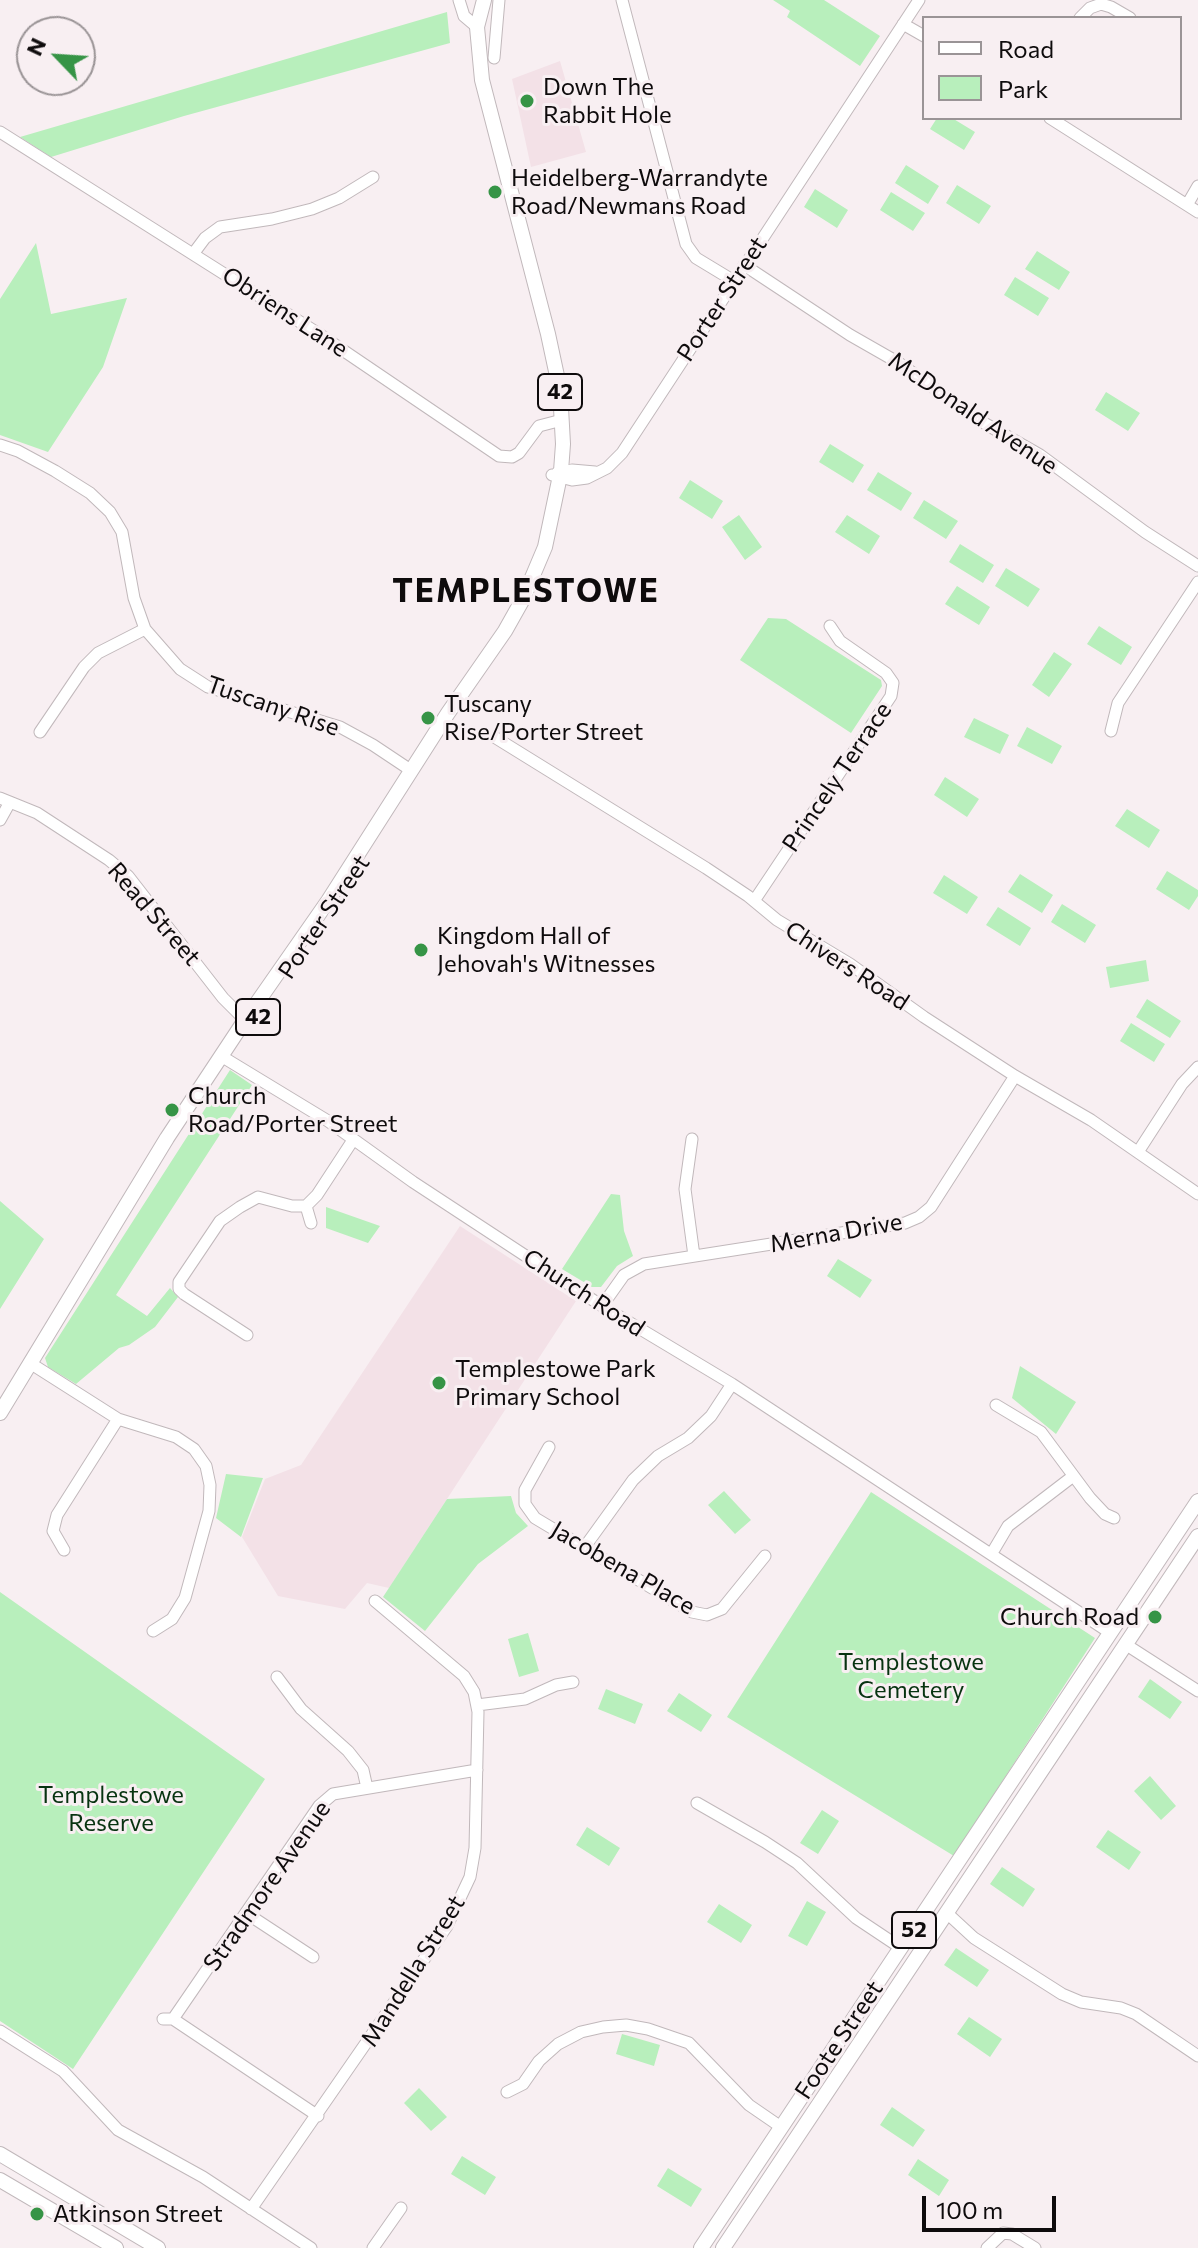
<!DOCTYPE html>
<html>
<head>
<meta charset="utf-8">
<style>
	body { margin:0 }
	#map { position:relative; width:1198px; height:2248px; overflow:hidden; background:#f8eff2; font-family:Commissioner,sans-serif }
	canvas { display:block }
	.legend { position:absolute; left:922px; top:16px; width:260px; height:104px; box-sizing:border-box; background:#f8eff2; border:2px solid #9a9496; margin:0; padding:10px 14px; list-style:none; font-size:24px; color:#0e0b0c }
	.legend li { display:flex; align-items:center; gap:16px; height:40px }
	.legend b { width:40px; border:2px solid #9a9496 }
	.north { position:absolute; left:16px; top:16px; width:80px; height:80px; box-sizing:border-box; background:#f8eff2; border:2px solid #9a9496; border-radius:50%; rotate:295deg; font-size:22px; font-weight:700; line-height:32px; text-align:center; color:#0e0b0c }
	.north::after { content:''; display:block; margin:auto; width:28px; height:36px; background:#369446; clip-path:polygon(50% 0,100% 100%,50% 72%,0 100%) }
	.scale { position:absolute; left:922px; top:2196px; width:134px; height:36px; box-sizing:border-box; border:4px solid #0e0b0c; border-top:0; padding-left:10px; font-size:24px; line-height:28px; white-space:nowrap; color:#0e0b0c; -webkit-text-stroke:6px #f8eff2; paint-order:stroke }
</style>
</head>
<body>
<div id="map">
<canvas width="1198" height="2248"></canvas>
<ul class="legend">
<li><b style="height:10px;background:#fff"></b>Road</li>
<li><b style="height:22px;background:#b8efbc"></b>Park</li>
</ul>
<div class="north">N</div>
<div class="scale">100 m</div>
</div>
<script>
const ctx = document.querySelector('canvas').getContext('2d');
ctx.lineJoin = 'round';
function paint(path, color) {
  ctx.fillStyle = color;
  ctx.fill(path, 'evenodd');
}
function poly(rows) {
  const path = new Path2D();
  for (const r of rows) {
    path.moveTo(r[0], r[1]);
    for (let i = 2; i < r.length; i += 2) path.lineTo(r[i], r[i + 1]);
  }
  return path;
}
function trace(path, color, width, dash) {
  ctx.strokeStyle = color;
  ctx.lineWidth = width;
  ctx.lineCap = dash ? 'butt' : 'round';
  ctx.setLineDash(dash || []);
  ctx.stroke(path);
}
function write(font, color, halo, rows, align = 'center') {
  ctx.font = font + ' Commissioner,sans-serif';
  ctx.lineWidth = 6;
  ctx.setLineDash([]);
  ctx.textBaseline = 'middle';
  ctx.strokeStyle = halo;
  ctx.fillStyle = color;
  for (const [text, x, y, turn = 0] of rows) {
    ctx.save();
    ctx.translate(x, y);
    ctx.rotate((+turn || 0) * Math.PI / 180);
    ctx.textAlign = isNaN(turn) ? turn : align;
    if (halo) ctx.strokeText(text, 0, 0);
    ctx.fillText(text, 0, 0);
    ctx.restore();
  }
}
paint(poly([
	[560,61,586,152,531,167,512,79],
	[460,1226,576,1301,389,1588,367,1583,345,1609,278,1596,242,1537,265,1479,301,1465]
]), '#f3e1e7');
paint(poly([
	[773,0,824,0,880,36,860,66,787,17,790,11],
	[447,12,450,43,184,116,51,157,20,137],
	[937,118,952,118,975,132,964,150,930,129],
	[906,165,939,186,928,204,895,183],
	[957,185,991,206,979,224,946,203],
	[815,189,848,210,837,228,804,207],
	[891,192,925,213,913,231,880,210],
	[36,243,51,314,127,298,103,367,48,452,0,435,0,299],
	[1037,251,1070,272,1059,290,1025,269],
	[1015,277,1049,298,1038,316,1004,295],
	[1106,392,1140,413,1128,431,1095,410],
	[830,444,864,465,853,483,819,462],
	[878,472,912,493,901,511,867,490],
	[690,480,723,501,712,519,679,498],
	[924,500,958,521,946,539,913,518],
	[739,515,762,547,745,560,722,527],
	[847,515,880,536,869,554,835,532],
	[960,544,994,565,983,583,949,562],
	[1006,568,1040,589,1028,607,995,586],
	[957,586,990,607,979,625,945,604],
	[768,618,786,619,881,680,882,686,851,733,740,660],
	[1099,626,1132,647,1121,665,1087,644],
	[1054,652,1072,664,1049,697,1032,685],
	[974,718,1009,735,1000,754,964,737],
	[1027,727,1062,746,1052,764,1017,746],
	[945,777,979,799,967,817,934,795],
	[1127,809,1160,830,1149,848,1115,826],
	[1167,871,1198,890,1198,896,1189,910,1156,889],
	[1020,874,1053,895,1042,913,1008,892],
	[944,875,978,897,967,914,933,893],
	[1062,904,1096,925,1085,943,1051,922],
	[998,907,1031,928,1020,946,986,925],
	[1146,960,1149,981,1110,988,1106,967],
	[1147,999,1181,1021,1170,1038,1136,1017],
	[1131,1023,1165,1044,1154,1062,1120,1041],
	[230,1070,252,1085,116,1295,147,1316,170,1288,178,1297,155,1327,129,1345,119,1348,76,1384,48,1367,45,1358],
	[611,1194,620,1195,624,1231,633,1256,617,1266,601,1287,592,1287,562,1269],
	[0,1201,44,1239,0,1309],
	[326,1207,380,1226,368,1243,326,1228],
	[838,1259,872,1280,860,1298,827,1276],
	[1020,1366,1076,1402,1056,1434,1012,1398],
	[226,1474,263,1478,241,1537,216,1518],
	[724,1491,751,1520,735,1534,708,1505],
	[871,1492,1095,1638,954,1856,727,1717],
	[511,1496,516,1513,528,1526,478,1564,425,1631,383,1597,447,1499],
	[0,1592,265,1779,73,2069,0,2021],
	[528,1633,539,1671,519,1677,508,1639],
	[1150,1679,1182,1702,1170,1719,1138,1697],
	[606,1689,643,1704,635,1724,598,1709],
	[679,1693,712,1715,701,1732,667,1711],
	[1150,1776,1176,1806,1161,1820,1134,1791],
	[822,1810,839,1821,818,1854,800,1843],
	[587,1827,620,1848,609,1866,576,1845],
	[1108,1830,1141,1852,1129,1870,1096,1847],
	[1002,1867,1035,1889,1023,1907,990,1884],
	[807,1901,826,1912,807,1946,788,1936],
	[719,1904,752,1925,741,1943,707,1922],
	[956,1948,989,1970,977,1987,944,1965],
	[969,2017,1002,2039,990,2057,957,2034],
	[622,2034,660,2045,654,2066,616,2054],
	[419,2088,447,2117,431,2131,404,2103],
	[892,2107,925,2130,913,2147,880,2125],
	[462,2156,496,2177,485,2195,451,2174],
	[918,2159,949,2180,939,2196,908,2175],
	[668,2168,702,2189,691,2207,657,2186]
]), '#b8efbc');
const minor = poly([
	[459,0,464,16,477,27],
	[622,0,686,244,696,258,734,281],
	[1080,18,1090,8,1101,4,1111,7,1130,18],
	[903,24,924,36],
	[494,58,499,0],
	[1050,118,1198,212],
	[0,132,319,334,499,456,512,457,519,453,539,426,562,420],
	[1187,205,1198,186],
	[193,254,205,238,220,227,272,219,312,209,339,198,373,177],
	[744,265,850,335,899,363,977,419,1040,455,1145,532,1198,566],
	[0,445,18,451,55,471,90,493,110,512,122,532,134,598,145,629,180,669,208,687,340,727,373,745,412,771],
	[557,473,572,470,595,472],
	[552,475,572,480,587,478,607,468,622,453,919,0],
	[1111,731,1118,703,1198,582],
	[40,732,84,667,98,653,145,629],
	[496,738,706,868,748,896,777,920,850,964,924,1017,1015,1076,1091,1120,1198,1194],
	[0,798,37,813,109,860,128,876,223,998,251,1026],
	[0,820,10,802],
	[754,901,891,696,893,683,886,673,840,641,830,626],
	[221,1056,328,1121,413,1182,602,1306,732,1384,1109,1632],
	[692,1139,685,1189,694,1256],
	[1138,1152,1182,1084,1198,1067],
	[306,1206,311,1223],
	[602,1306,624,1275,644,1264,905,1223,919,1217,931,1207,1015,1076],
	[247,1335,184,1294,179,1289,179,1282,220,1221,240,1207,258,1197,292,1206,306,1206,317,1195,353,1140],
	[30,1363,118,1419,176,1437,194,1449,206,1466,210,1485,209,1511,185,1598,172,1619,153,1631],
	[996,1405,1041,1432,1090,1498,1105,1514,1114,1518],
	[549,1447,525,1490,525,1504,535,1518,692,1612,707,1615,722,1609,765,1556],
	[584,1548,633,1480,658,1456,688,1438,711,1416,732,1384],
	[64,1550,53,1531,57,1515,118,1419],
	[992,1553,1008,1526,1072,1477],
	[1125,1644,1198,1691],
	[277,1677,301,1709,348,1751,363,1770,367,1788],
	[477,1705,525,1699,556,1685,573,1682],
	[697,1803,765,1842,797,1863,856,1918,901,1948],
	[246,1913,313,1957],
	[948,1914,974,1938,1062,1994,1081,2002,1121,2008,1136,2014,1198,2056],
	[163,2019,173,2019,318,2116],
	[173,2019,319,1806,333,1794,477,1770],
	[0,2031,63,2071,118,2130,203,2177,311,2248],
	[507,2092,523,2084,539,2061,558,2044,581,2032,603,2027,626,2025,648,2029,689,2043,749,2105,781,2127],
	[251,2209,447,1926,470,1877,475,1848,478,1712,474,1692,464,1676,375,1601],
	[373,2248,401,2208],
	[987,2248,1003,2233,1012,2234,1035,2248]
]);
const major = poly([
	[0,1413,167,1138,245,1020,328,901,448,713,505,631,523,599,545,547,561,471,563,444,560,390,548,334,482,80,477,27,484,0],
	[0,2154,158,2248],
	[0,2180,116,2248],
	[701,2248,1198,1501],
	[723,2248,1198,1536]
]);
trace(minor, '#c1b8bb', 13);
trace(major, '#c1b8bb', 16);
trace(minor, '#fff', 11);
trace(major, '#fff', 14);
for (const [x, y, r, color] of [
	[527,101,8,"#369446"],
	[495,192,8,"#369446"],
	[428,718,8,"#369446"],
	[421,950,8,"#369446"],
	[172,1110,8,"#369446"],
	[439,1383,8,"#369446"],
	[1155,1617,8,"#369446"],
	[37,2214,8,"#369446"]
]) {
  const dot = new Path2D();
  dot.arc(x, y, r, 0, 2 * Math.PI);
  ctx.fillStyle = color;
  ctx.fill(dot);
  trace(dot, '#f8eff2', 3);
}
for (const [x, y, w] of [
	[560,392,44],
	[258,1017,44],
	[914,1930,44]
]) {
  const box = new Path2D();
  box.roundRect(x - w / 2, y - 18, w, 36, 6);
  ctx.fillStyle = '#f8eff2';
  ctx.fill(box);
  trace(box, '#0e0b0c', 2);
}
write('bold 22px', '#0e0b0c', null, [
	["42",560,392],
	["42",258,1017],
	["52",914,1930]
]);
write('24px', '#0e0b0c', '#f8eff2', [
	["Down The",543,87],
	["Rabbit Hole",543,115],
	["Heidelberg-Warrandyte",511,178],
	["Road/Newmans Road",511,206],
	["Tuscany",444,704],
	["Rise/Porter Street",444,732],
	["Kingdom Hall of",437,936],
	["Jehovah's Witnesses",437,964],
	["Church",188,1096],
	["Road/Porter Street",188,1124],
	["Templestowe Park",455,1369],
	["Primary School",455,1397],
	["Church Road",1139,1617,"right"],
	["Atkinson Street",53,2214]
], 'left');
write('24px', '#0e0b0c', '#f8eff2', [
	["Porter Street",722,299,-57],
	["Obriens Lane",285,312,33],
	["McDonald Avenue",973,413,34],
	["Tuscany Rise",273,706,19],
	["Princely Terrace",837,777,-56],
	["Read Street",154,914,49],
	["Porter Street",324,917,-56],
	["Chivers Road",847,966,33],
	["Merna Drive",836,1233,-10],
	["Church Road",584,1293,33],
	["Jacobena Place",623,1568,30],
	["Stradmore Avenue",267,1886,-55],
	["Mandella Street",413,1971,-58],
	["Foote Street",839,2040,-56]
]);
write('24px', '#073310', '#f8eff2', [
	["Templestowe",911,1662],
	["Cemetery",911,1690],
	["Templestowe",111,1795],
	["Reserve",111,1823]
]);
ctx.letterSpacing = '2px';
write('bold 32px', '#0e0b0c', '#f8eff2', [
	["TEMPLESTOWE",526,591]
]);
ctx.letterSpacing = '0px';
</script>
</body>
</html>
